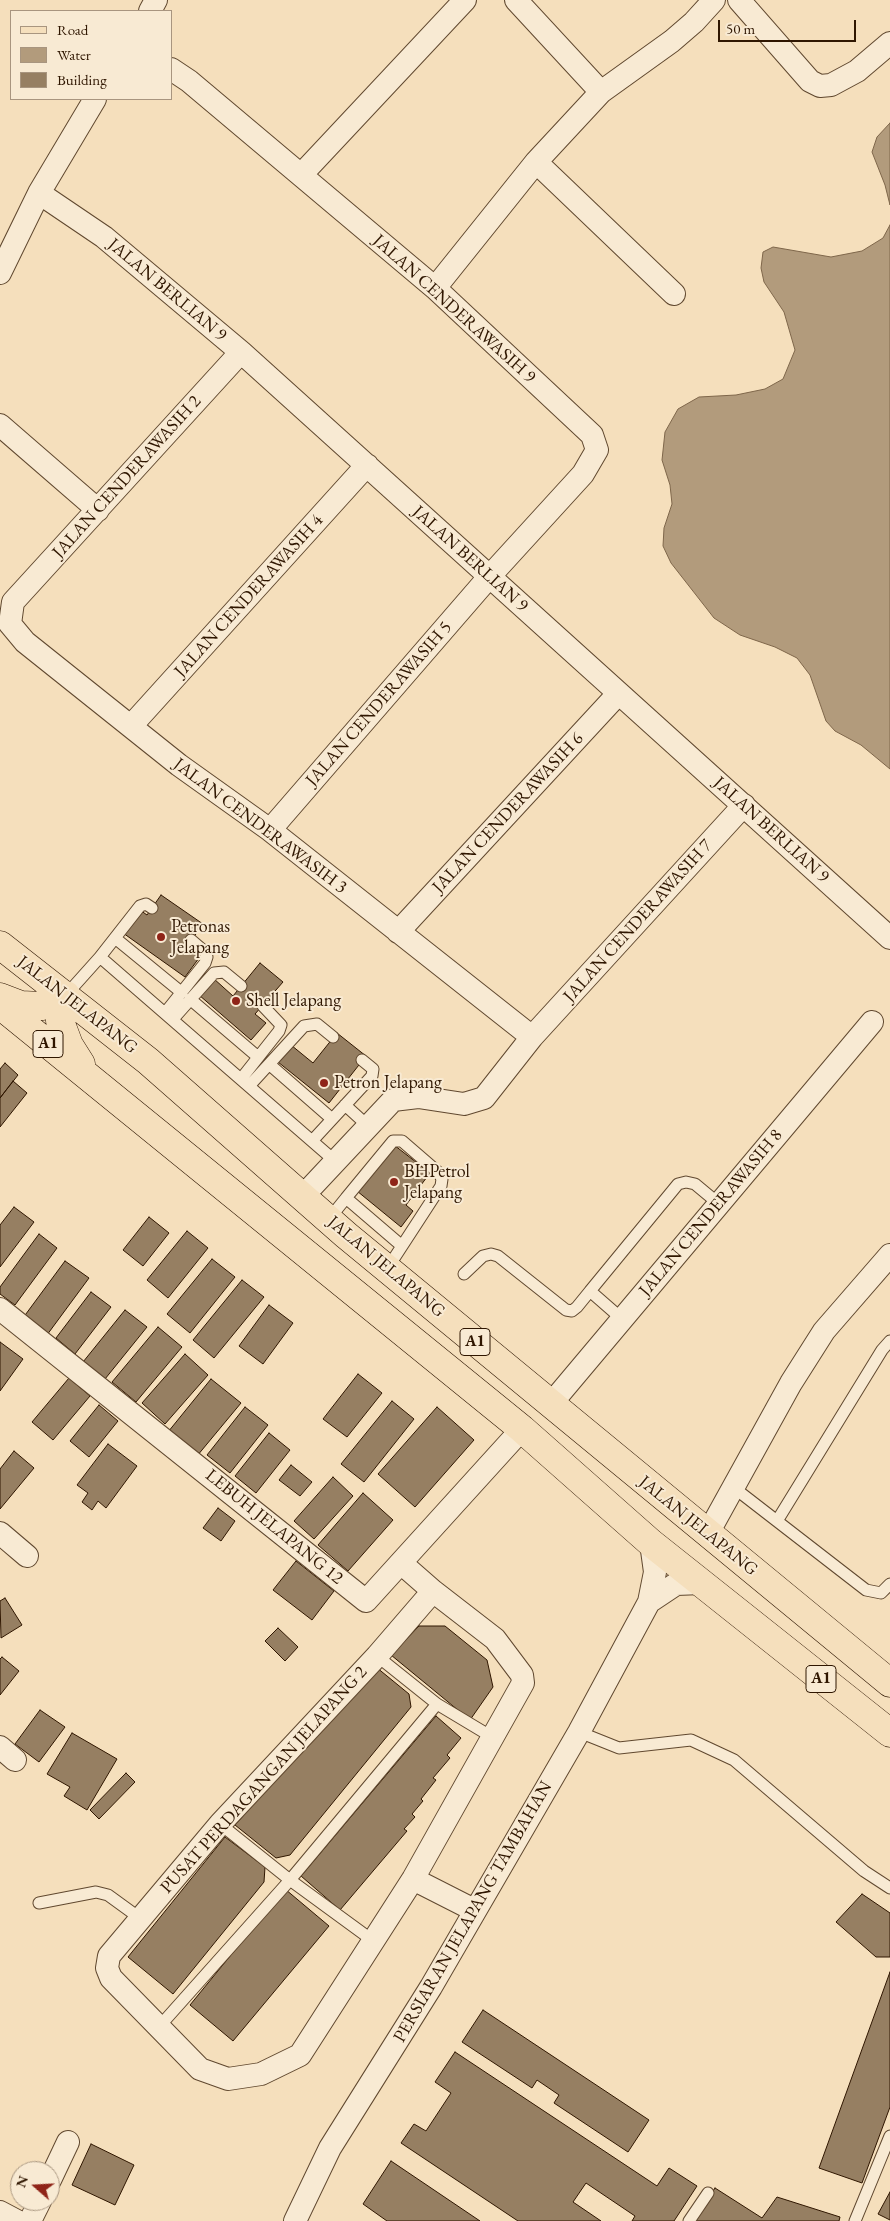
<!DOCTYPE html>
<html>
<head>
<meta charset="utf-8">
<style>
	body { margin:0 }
	#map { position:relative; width:890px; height:2221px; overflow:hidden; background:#f5dfbc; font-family:"EB Garamond",serif }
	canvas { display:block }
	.legend { position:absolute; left:10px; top:10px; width:162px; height:90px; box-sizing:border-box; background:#f8ead3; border:1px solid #a8957f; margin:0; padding:6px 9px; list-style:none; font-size:15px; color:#2f1600 }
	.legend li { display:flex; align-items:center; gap:10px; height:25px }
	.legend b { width:25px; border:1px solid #a8957f }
	.north { position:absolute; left:10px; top:2161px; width:50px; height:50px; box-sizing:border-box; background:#f8ead3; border:1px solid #a8957f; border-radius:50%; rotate:289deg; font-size:14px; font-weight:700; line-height:20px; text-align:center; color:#2f1600 }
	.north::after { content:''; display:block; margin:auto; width:18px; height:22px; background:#8f2418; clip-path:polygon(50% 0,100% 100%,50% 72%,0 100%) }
	.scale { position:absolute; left:718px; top:20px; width:138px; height:22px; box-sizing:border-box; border:2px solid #2f1600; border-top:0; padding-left:6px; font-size:15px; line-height:18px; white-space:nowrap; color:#2f1600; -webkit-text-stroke:4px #f8ead3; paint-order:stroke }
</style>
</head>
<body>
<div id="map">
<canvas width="890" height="2221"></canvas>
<ul class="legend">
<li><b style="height:6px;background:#f5dfbc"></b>Road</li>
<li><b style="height:14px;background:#b29b7c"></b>Water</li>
<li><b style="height:14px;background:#967f62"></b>Building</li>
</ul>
<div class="north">N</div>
<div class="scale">50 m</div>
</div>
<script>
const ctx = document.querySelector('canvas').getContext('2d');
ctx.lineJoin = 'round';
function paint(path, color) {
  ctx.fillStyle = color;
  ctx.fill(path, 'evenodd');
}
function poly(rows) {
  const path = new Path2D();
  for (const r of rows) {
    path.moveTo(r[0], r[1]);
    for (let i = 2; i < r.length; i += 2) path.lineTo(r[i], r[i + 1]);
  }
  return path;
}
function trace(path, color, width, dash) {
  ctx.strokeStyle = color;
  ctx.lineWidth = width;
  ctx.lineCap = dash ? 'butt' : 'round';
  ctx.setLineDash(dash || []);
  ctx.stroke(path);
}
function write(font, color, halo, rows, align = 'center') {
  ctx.font = font + ' "EB Garamond",serif';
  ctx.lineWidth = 4;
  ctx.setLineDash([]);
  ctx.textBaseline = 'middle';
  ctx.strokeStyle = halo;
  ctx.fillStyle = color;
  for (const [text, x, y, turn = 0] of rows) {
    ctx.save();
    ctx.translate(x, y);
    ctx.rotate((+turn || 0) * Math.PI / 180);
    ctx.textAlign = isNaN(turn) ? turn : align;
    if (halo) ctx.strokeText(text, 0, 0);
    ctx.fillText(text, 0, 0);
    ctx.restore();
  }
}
const water = poly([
	[890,123,890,205,885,185,872,152,877,137,890,123],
	[890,225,890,769,861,745,835,731,826,721,810,675,797,658,775,647,740,635,714,618,671,563,663,546,664,528,672,504,670,485,662,460,665,432,678,409,699,397,736,395,765,389,783,379,795,350,784,312,764,282,761,268,763,252,773,247,831,257,862,251,883,238,890,225]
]);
paint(water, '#b29b7c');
trace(water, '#7e664a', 1);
const building = poly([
	[161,895,203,924,186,948,199,958,185,977,123,933,140,910,147,915,161,895],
	[260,963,283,982,255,1014,266,1023,251,1040,199,995,213,978,233,996,260,963],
	[337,1033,366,1056,329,1103,278,1062,291,1045,313,1063,337,1033],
	[5,1063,18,1075,0,1098,0,1069,5,1063],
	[13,1081,27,1093,0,1127,0,1098,13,1081],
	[394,1145,430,1173,406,1205,413,1211,401,1227,357,1191,394,1145],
	[14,1207,34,1222,0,1267,0,1225,14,1207],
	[149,1217,169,1233,143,1266,123,1250,149,1217],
	[187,1231,208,1248,168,1298,147,1280,187,1231],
	[39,1234,57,1248,15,1305,0,1294,0,1287,39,1234],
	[212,1259,235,1277,190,1333,167,1314,212,1259],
	[65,1261,89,1278,44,1339,20,1322,65,1261],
	[242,1280,264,1297,214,1358,193,1340,242,1280],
	[91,1292,111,1307,75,1354,56,1338,91,1292],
	[269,1305,293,1323,263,1364,239,1346,269,1305],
	[125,1310,147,1327,105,1379,83,1362,125,1310],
	[158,1327,182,1347,136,1402,112,1382,158,1327],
	[0,1342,23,1359,0,1391,0,1342],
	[185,1354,208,1375,165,1424,142,1403,185,1354],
	[358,1374,382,1393,347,1437,323,1419,358,1374],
	[69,1378,90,1396,53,1440,32,1422,69,1378],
	[211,1379,241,1403,197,1456,168,1432,211,1379],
	[392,1401,414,1419,364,1482,341,1464,392,1401],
	[99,1405,118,1421,89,1457,70,1441,99,1405],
	[245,1407,268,1425,230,1473,207,1455,245,1407],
	[437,1407,474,1440,415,1507,378,1474,437,1407],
	[269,1433,290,1450,256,1493,235,1476,269,1433],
	[108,1444,137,1466,106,1508,98,1501,92,1510,82,1502,88,1493,77,1485,108,1444],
	[14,1451,34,1468,0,1509,0,1469,14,1451],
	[291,1465,312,1482,300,1496,279,1480,291,1465],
	[333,1477,353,1496,314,1539,294,1521,333,1477],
	[363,1493,393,1520,348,1571,318,1545,363,1493],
	[218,1508,235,1521,221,1541,203,1528,218,1508],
	[296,1561,334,1591,312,1620,273,1590,296,1561],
	[5,1598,22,1625,1,1638,0,1601,5,1598],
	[419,1626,445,1626,487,1660,493,1687,470,1720,391,1655,419,1626],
	[278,1628,298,1647,285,1661,265,1641,278,1628],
	[2,1657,19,1671,0,1695,0,1659,2,1657],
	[376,1667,409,1694,411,1707,290,1855,276,1858,235,1825,376,1667],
	[40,1710,65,1727,39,1762,15,1744,40,1710],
	[436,1716,461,1738,447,1755,450,1758,433,1778,436,1780,421,1799,423,1801,412,1814,415,1817,404,1829,407,1831,340,1910,301,1876,436,1716],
	[72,1733,117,1759,87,1810,64,1796,70,1787,47,1774,72,1733],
	[126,1773,135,1782,99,1819,90,1810,126,1773],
	[225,1837,265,1867,264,1882,173,1994,128,1957,225,1837],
	[285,1889,329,1926,233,2041,190,2005,285,1889],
	[862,1894,890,1913,890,1957,876,1957,836,1922,862,1894],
	[890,1972,890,2107,862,2183,819,2168,890,1972],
	[483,2010,649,2120,628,2152,554,2103,559,2095,537,2080,532,2088,462,2042,483,2010],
	[455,2052,657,2186,669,2168,697,2186,674,2221,632,2221,635,2216,586,2183,573,2202,601,2221,518,2221,401,2143,414,2124,426,2131,451,2093,435,2082,455,2052],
	[91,2144,134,2165,115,2205,72,2185,91,2144],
	[391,2161,480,2221,387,2221,363,2204,391,2161],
	[715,2188,762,2218,777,2197,840,2217,839,2221,693,2221,715,2188],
	[890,2192,890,2220,878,2214,890,2192]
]);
paint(building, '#967f62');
trace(building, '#2f1600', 1);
const service = poly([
	[115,938,181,992],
	[100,957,140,906,146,904,152,908],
	[66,995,100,957,335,1161],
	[190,999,258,1057],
	[165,1013,205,963,207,957,205,952,191,940],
	[173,1019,214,973,224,972,241,986],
	[269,1064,332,1119],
	[241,1079,279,1031,281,1025,263,1006],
	[249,1086,304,1026,317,1024,333,1037],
	[345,1105,368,1126],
	[312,1141,372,1076,373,1069,362,1060],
	[346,1198,393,1141,402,1141,439,1173,442,1179,441,1186,402,1246],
	[329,1219,346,1198,402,1246,387,1269],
	[464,1274,483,1256,491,1254,498,1256,566,1310,572,1311,577,1307,590,1291],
	[622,1319,590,1291,678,1184,686,1182,695,1184,719,1204],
	[733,1487,866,1590,881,1593,890,1584],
	[777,1521,882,1350,890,1341],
	[377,1656,437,1704,492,1737],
	[579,1732,619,1748,691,1740,734,1760,864,1871,890,1888],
	[220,1824,290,1880,372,1940],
	[39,1903,96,1892,108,1895,141,1919],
	[158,2028,290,1880,437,1704],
	[689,2221,708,2193],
	[855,2221,890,2136]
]);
const minor = poly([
	[516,0,601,92],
	[739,0,810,81,820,86,831,85,857,71,890,43],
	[150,11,156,0],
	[171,69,189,81,435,288,592,435,597,450,583,474,489,577,270,830],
	[536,162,674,294],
	[301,175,465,0],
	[39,193,104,237,241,352,890,938],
	[0,273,39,193,95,99],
	[435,288,536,162,601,92,672,41,694,22,714,0],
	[241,352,13,602,10,624,25,642,179,765,270,830,532,1037],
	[0,425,98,510],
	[131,726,367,465],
	[398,932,618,694],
	[303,1196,393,1100,418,1097,464,1104,484,1098,532,1037,744,805],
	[0,1309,366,1601,522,1429],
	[550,1405,872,1022],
	[0,1533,27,1556],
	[707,1535,791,1383,824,1331,890,1255],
	[401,1563,433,1591],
	[433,1591,495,1639,522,1675,523,1683,413,1879,300,2055,261,2074,228,2079,200,2069,111,1978,107,1968,109,1956,220,1824,377,1656,433,1591],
	[649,1602,676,1584,702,1583],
	[0,1747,15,1760],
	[413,1879,474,1910],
	[50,2180,68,2142],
	[0,2212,17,2221],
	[30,2221,40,2201],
	[295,2221,330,2148,431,1987,579,1732,649,1602,655,1572,651,1543]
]);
const primary = poly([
	[0,945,148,1061,346,1235,890,1683],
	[66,995,61,1005,60,1021,69,1045,81,1064],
	[0,997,21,1005,42,1006,56,1002,66,995],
	[0,1005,522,1429,651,1543,890,1733]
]);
trace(service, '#60482f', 13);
trace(minor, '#60482f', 24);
trace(primary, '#2f1600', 29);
trace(service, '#f8ead3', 11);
trace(minor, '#f8ead3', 22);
trace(primary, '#f5dfbc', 28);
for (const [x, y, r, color] of [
	[161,937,5,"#8f2418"],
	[236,1001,5,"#8f2418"],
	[324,1083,5,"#8f2418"],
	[394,1182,5,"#8f2418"]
]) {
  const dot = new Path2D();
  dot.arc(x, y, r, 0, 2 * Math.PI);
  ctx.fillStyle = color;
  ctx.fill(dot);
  trace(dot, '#f8ead3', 2);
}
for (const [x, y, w] of [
	[48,1044,30],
	[475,1342,30],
	[821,1679,30]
]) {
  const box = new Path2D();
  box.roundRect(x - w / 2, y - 13.5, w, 27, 4);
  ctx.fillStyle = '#f8ead3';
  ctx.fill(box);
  trace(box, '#2f1600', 1);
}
write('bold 16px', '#2f1600', null, [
	["A1",48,1044],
	["A1",475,1342],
	["A1",821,1679]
]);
write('18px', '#2f1600', '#f8ead3', [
	["JALAN BERLIAN 9",167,290,40],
	["JALAN CENDERAWASIH 9",454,309,42],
	["JALAN CENDERAWASIH 2",127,477,-48],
	["JALAN BERLIAN 9",470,559,42],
	["JALAN CENDERAWASIH 4",249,596,-48],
	["JALAN CENDERAWASIH 5",379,704,-49],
	["JALAN CENDERAWASIH 6",508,813,-47],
	["JALAN CENDERAWASIH 3",260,826,37],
	["JALAN BERLIAN 9",771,830,42],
	["JALAN CENDERAWASIH 7",638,921,-48],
	["JALAN JELAPANG",77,1005,38],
	["JALAN CENDERAWASIH 8",711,1213,-50],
	["JALAN JELAPANG",386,1267,40],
	["JALAN JELAPANG",698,1526,39],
	["LEBUH JELAPANG 12",274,1527,39],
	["PUSAT PERDAGANGAN JELAPANG 2",264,1780,-48],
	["PERSIARAN JELAPANG TAMBAHAN",473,1912,-60]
]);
write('18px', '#2f1600', '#f8ead3', [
	["Petronas",171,927],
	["Jelapang",171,948],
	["Shell Jelapang",246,1001],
	["Petron Jelapang",334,1083],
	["BHPetrol",404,1172],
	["Jelapang",404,1193]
], 'left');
</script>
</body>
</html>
